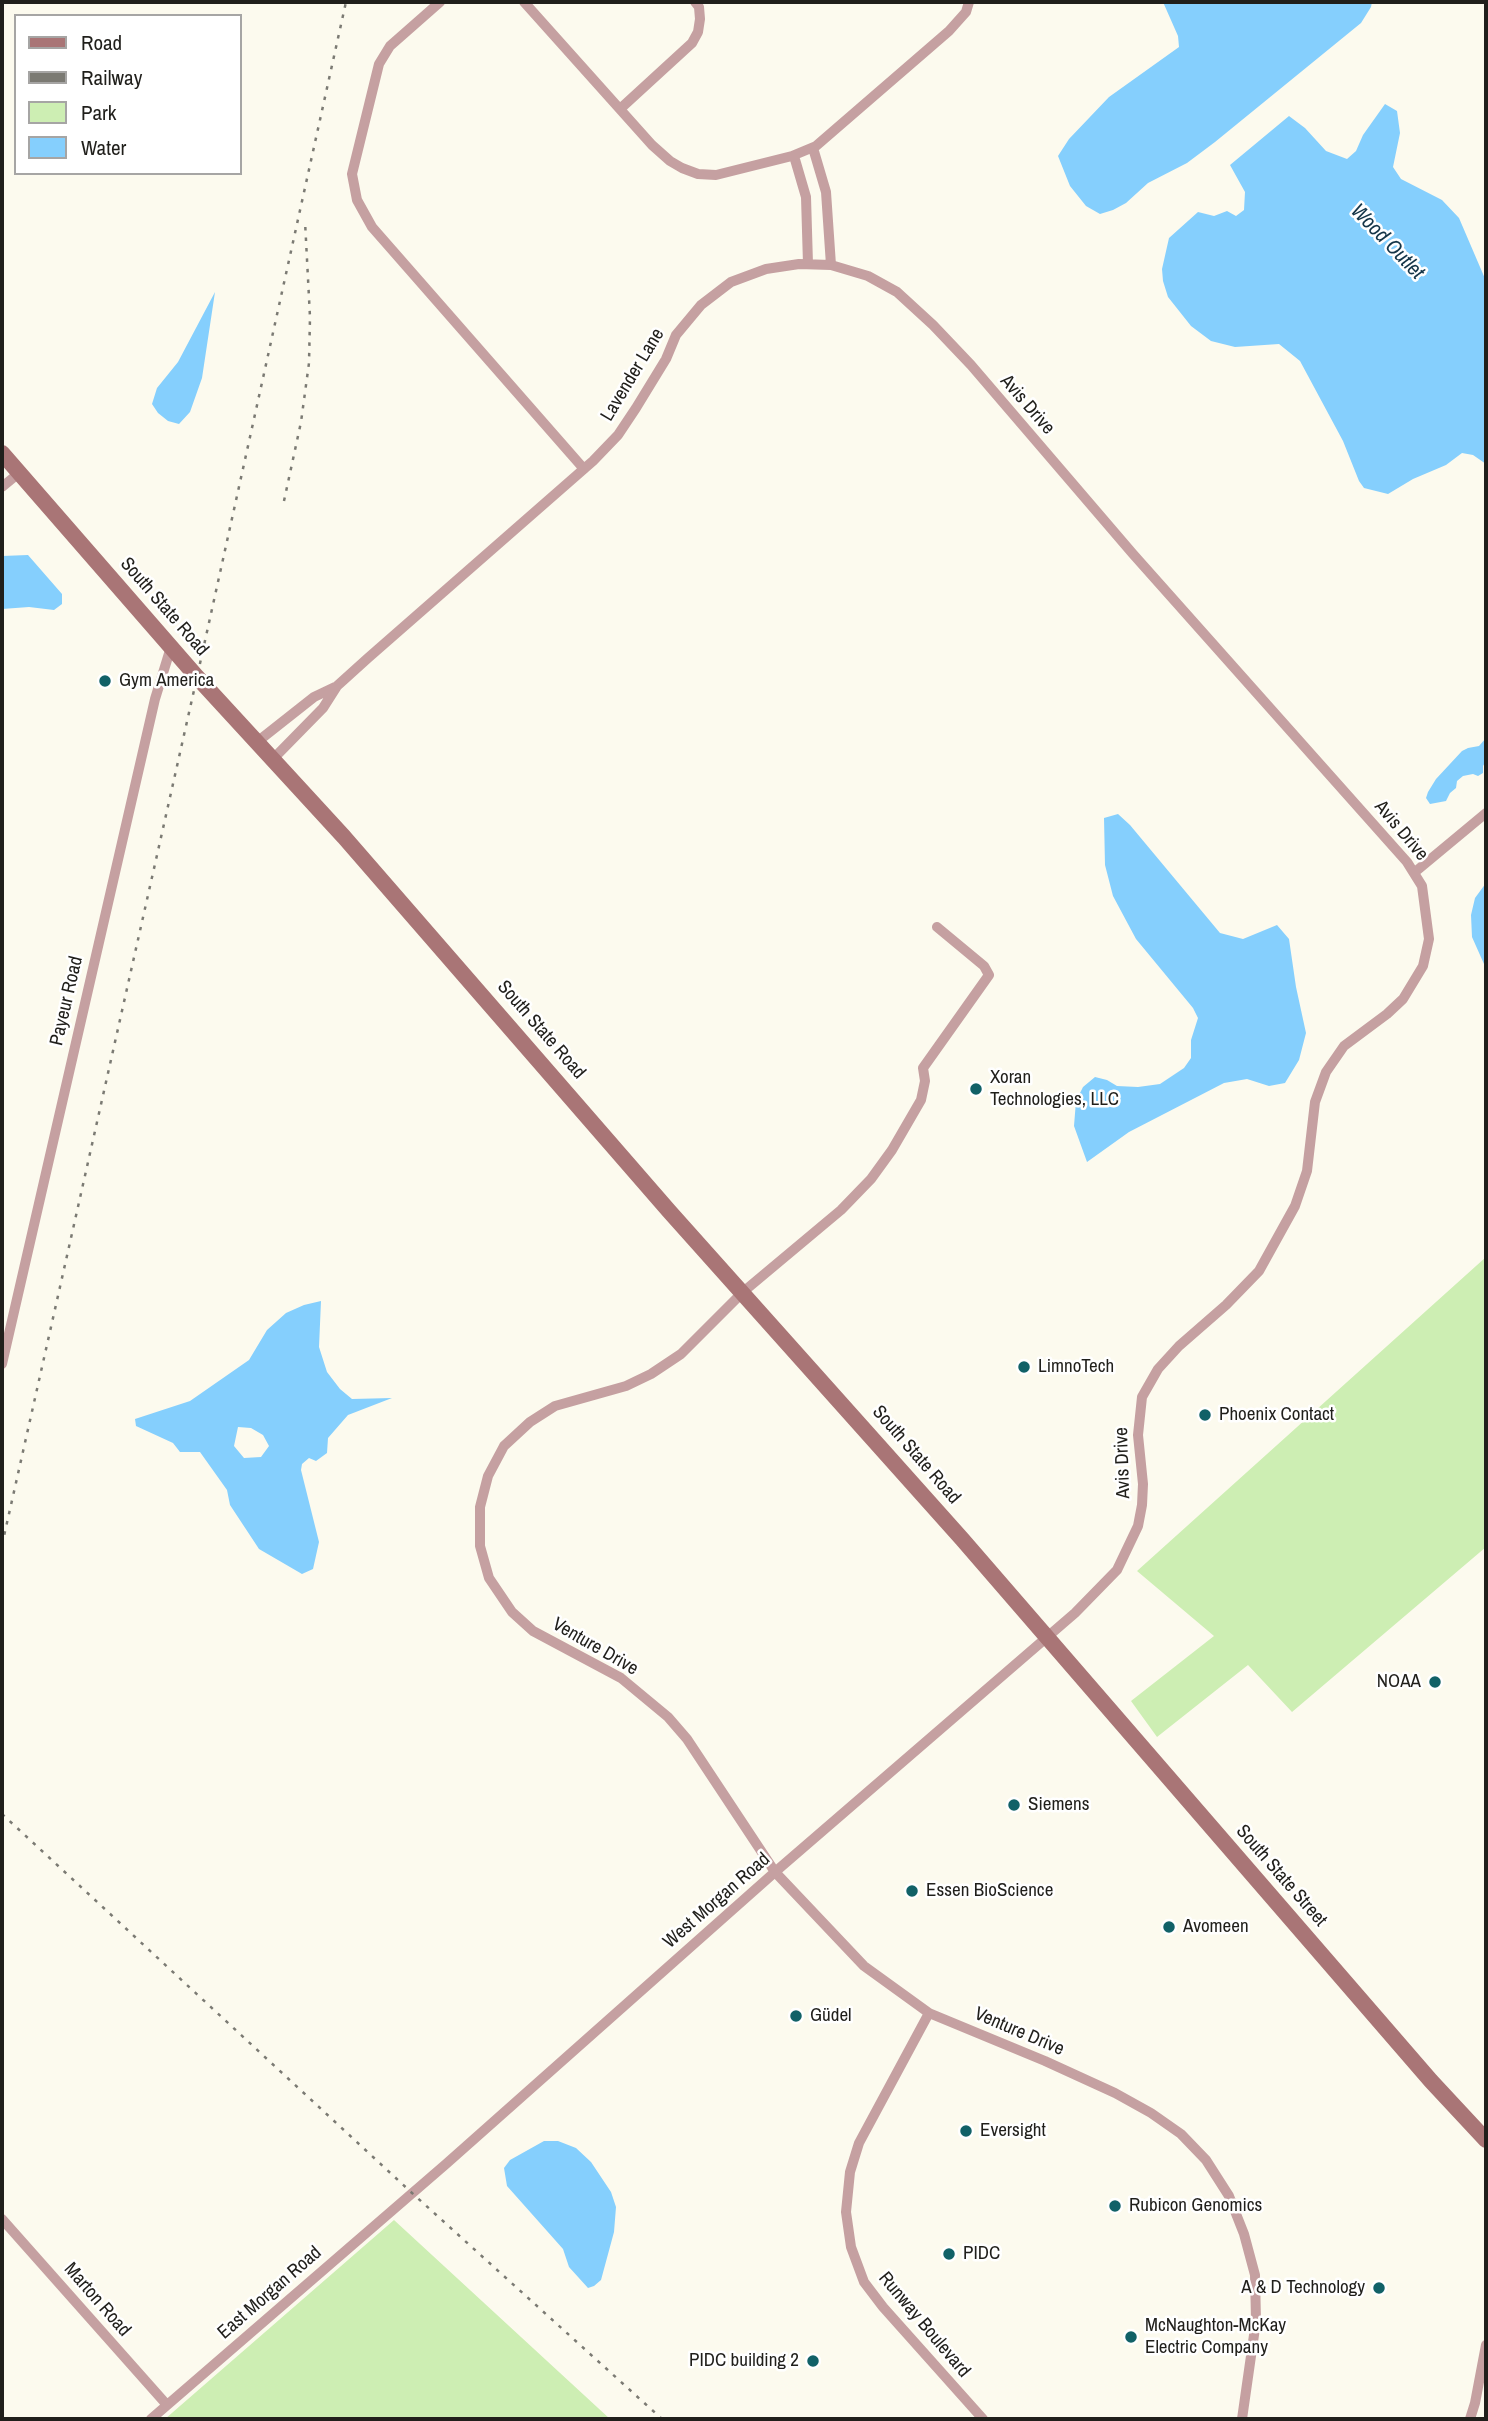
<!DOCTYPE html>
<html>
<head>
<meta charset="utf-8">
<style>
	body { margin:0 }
	#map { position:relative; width:1488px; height:2421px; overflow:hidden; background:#fcfaee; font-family:"Archivo Narrow",sans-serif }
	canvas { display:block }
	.frame { position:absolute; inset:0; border:4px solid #201f1b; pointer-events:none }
	.legend { position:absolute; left:14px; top:14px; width:228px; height:161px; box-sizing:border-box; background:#fff; border:2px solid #a6a5a4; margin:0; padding:9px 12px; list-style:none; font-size:21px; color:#201f1b }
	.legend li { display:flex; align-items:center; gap:14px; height:35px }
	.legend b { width:35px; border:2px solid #a6a5a4 }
</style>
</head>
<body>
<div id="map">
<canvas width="1488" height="2421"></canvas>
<div class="frame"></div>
<ul class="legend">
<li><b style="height:9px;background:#a97576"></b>Road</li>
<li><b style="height:9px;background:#7b7a73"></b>Railway</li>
<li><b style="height:19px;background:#cdeeb3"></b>Park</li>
<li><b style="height:19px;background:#85cffd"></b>Water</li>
</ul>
</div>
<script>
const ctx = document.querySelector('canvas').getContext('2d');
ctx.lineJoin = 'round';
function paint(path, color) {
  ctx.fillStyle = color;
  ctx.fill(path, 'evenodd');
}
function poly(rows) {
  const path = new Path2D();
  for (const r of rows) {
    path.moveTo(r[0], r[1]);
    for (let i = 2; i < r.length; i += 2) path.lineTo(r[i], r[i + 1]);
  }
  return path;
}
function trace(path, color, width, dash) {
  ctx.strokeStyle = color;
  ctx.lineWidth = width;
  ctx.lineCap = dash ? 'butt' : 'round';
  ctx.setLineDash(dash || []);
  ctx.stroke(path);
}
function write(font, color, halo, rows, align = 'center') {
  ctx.font = font + ' "Archivo Narrow",sans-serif';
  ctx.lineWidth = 5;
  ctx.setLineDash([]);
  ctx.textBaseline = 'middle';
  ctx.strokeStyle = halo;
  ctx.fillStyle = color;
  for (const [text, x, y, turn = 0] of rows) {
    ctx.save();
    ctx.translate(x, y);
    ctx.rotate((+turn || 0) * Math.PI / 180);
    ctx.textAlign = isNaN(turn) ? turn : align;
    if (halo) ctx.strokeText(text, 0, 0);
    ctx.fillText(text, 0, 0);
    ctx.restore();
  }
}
paint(poly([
	[1486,1257,1486,1547,1292,1712,1248,1665,1157,1737,1131,1701,1214,1636,1137,1571],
	[394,2220,610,2419,165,2419]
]), '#cdeeb3');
paint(poly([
	[1163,2,1372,2,1371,7,1361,23,1215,142,1187,163,1148,183,1126,203,1113,210,1100,214,1086,206,1070,186,1058,156,1069,139,1109,97,1179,47,1178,36],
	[1385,104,1397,111,1400,133,1393,167,1401,179,1442,200,1459,218,1486,281,1486,464,1473,455,1462,453,1446,465,1413,479,1388,494,1364,488,1359,481,1343,441,1300,361,1279,344,1235,347,1211,341,1191,326,1168,297,1163,281,1162,269,1169,238,1198,212,1214,216,1227,211,1236,216,1244,210,1245,192,1230,165,1289,116,1305,128,1326,151,1347,159,1356,151,1363,135],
	[215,292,202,378,190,412,179,424,168,421,158,413,152,404,157,388,178,362],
	[28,555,62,594,62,604,54,610,29,607,2,609,2,556],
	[1486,738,1486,761,1483,766,1483,773,1478,776,1473,774,1463,776,1457,781,1456,788,1450,793,1446,801,1430,804,1426,798,1428,792,1436,779,1462,751,1468,748,1479,746],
	[1118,814,1130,825,1220,933,1243,939,1277,925,1289,939,1296,987,1306,1033,1299,1060,1285,1083,1269,1086,1247,1079,1224,1083,1129,1132,1087,1162,1074,1126,1076,1101,1083,1087,1095,1077,1107,1080,1117,1086,1138,1087,1160,1084,1184,1068,1191,1058,1191,1040,1198,1018,1193,1008,1136,939,1113,896,1105,865,1104,818],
	[1486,883,1486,962,1484,964,1472,937,1471,915,1475,898],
	[321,1301,319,1347,327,1372,340,1389,352,1399,392,1398,348,1415,328,1438,327,1453,316,1461,309,1458,302,1464,301,1470,319,1542,313,1569,302,1574,259,1549,230,1505,227,1490,200,1452,180,1452,173,1443,136,1426,135,1419,190,1401,249,1360,267,1330,286,1313,304,1305],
	[238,1427,251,1428,263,1435,269,1446,261,1457,244,1458,234,1446],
	[544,2141,558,2141,576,2148,591,2162,611,2192,616,2207,614,2232,601,2280,594,2286,588,2288,569,2267,563,2249,507,2186,504,2168,510,2160]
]), '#85cffd');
trace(poly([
	[440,2,390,46,379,64,352,174,357,200,372,227,584,469],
	[524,2,652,145,670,161,682,168,698,174,716,175,792,156,816,146,949,31,966,12,969,2],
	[620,109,692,43,698,32,700,19,699,7,695,2],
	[813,148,826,192,831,265],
	[794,156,806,197,808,264],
	[2,487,19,473],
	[257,742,314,697,335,687],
	[1415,872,1486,813],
	[937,927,984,966,989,975,923,1068,925,1081,921,1100,892,1150,871,1179,841,1210,743,1292,681,1354,651,1374,626,1386,555,1406,530,1422,504,1446,488,1476,480,1507,480,1546,489,1578,512,1612,533,1631,621,1678,668,1717,687,1739,775,1872,864,1966,929,2013,1045,2061,1115,2093,1151,2113,1181,2134,1206,2160,1229,2196,1244,2234,1255,2275,1256,2321,1242,2419],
	[2,1364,155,699,171,647],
	[929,2013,859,2143,850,2172,846,2212,851,2247,864,2282,883,2307,983,2419],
	[2,2219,167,2405],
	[151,2419,446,2164,775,1872,1075,1613,1117,1570,1138,1526,1142,1505,1143,1484,1138,1435,1142,1397,1158,1369,1179,1346,1226,1305,1259,1271,1295,1206,1307,1171,1315,1102,1326,1072,1344,1046,1387,1014,1403,999,1423,966,1429,939,1422,886,1407,862,1133,554,971,365,933,325,897,292,868,276,831,265,799,264,766,269,731,282,701,305,676,335,666,359,636,408,618,435,593,461,368,658,337,686,323,708,273,759],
	[1470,2419,1475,2403,1486,2345]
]), '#c5a0a1', 10);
trace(poly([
	[2,453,197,677,344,837,669,1211,962,1539,1431,2081,1486,2140]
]), '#a97576', 16);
trace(poly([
	[284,501,301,422,309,363,310,317,305,221],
	[2,1545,197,677,346,2],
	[2,1814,412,2193,662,2419]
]), '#7b7a73', 2.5, [3.5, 7]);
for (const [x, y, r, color] of [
	[105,681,7,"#116167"],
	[976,1089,7,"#116167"],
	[1024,1367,7,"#116167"],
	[1205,1415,7,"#116167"],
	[1435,1682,7,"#116167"],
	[1014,1805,7,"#116167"],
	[912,1891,7,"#116167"],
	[1169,1927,7,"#116167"],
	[796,2016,7,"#116167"],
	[966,2131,7,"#116167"],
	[1115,2206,7,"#116167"],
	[949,2254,7,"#116167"],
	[1379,2288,7,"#116167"],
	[1131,2337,7,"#116167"],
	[813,2361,7,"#116167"]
]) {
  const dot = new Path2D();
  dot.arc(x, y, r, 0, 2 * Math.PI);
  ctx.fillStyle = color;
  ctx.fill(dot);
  trace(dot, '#fff', 2.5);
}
write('19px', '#201f1b', '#fff', [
	["Lavender Lane",633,375,-59],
	["Avis Drive",1027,405,49],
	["South State Road",164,607,49],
	["Avis Drive",1401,831,50],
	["Payeur Road",67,1001,-77],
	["South State Road",541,1030,49],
	["South State Road",916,1455,49],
	["Avis Drive",1123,1463,-92],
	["Venture Drive",595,1647,30],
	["South State Street",1281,1876,49],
	["West Morgan Road",717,1901,-41],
	["Venture Drive",1019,2032,23],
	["East Morgan Road",270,2293,-41],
	["Marton Road",97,2300,49],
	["Runway Boulevard",924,2325,50]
]);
write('19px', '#201f1b', '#fff', [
	["Gym America",119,681],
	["Xoran",990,1078],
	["Technologies, LLC",990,1100],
	["LimnoTech",1038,1367],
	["Phoenix Contact",1219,1415],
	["NOAA",1421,1682,"right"],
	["Siemens",1028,1805],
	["Essen BioScience",926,1891],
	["Avomeen",1183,1927],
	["Güdel",810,2016],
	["Eversight",980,2131],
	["Rubicon Genomics",1129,2206],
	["PIDC",963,2254],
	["A & D Technology",1365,2288,"right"],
	["McNaughton-McKay",1145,2326],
	["Electric Company",1145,2348],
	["PIDC building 2",799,2361,"right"]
], 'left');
write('italic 21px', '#143548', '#fff', [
	["Wood Outlet",1387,242,46]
]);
</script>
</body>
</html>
